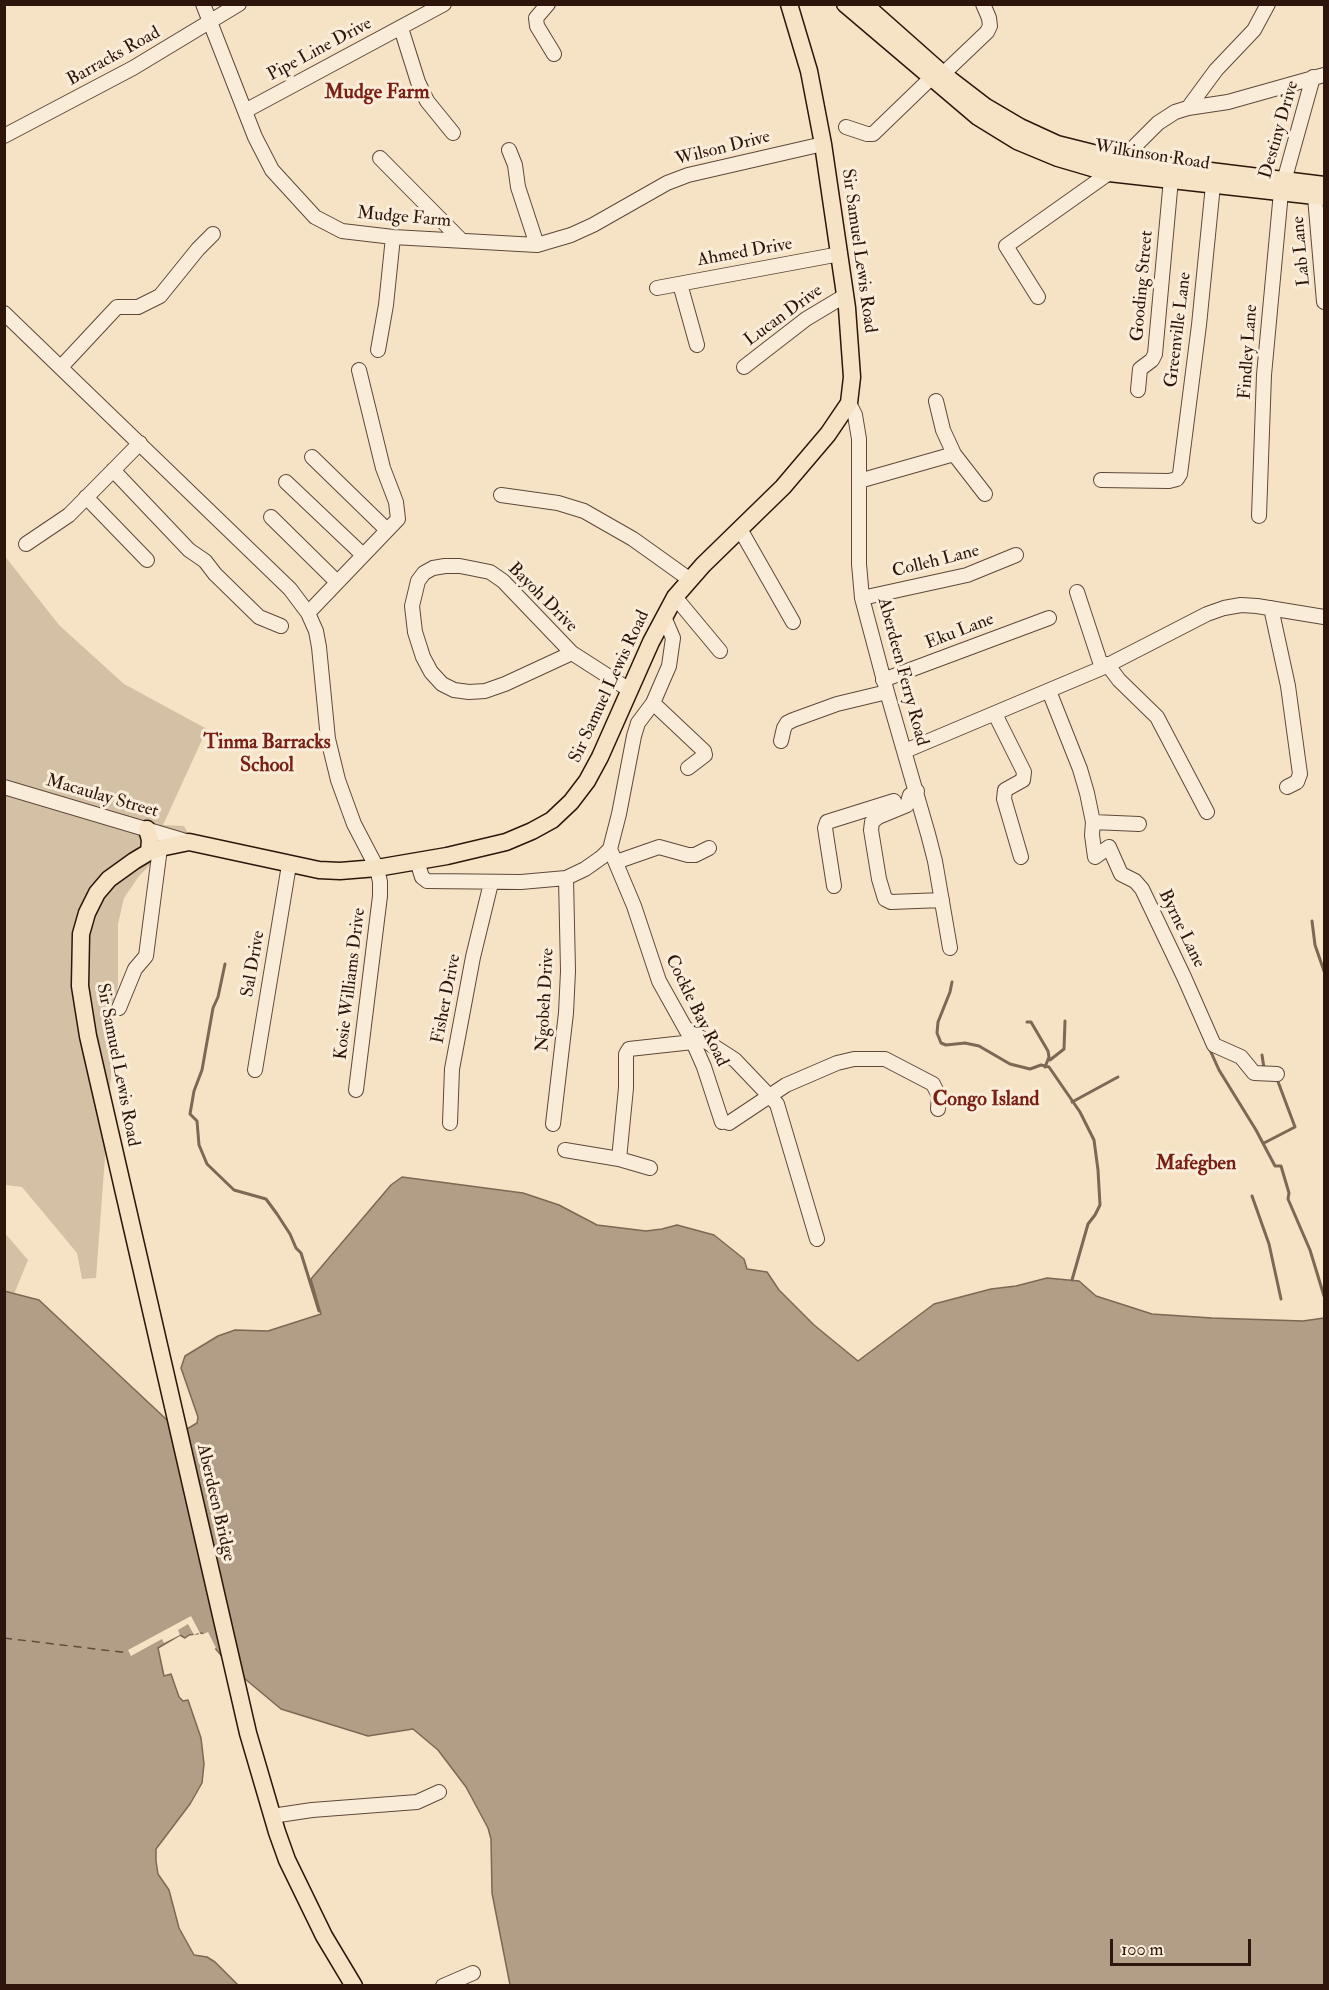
<!DOCTYPE html>
<html>
<head>
<meta charset="utf-8">
<style>
	body { margin:0 }
	#map { position:relative; width:1329px; height:1990px; overflow:hidden; background:#f6e3c5; font-family:"IM FELL Double Pica",serif }
	canvas { display:block }
	.frame { position:absolute; inset:0; border:6px solid #2d150b; pointer-events:none }
	.scale { position:absolute; left:1110px; top:1939px; width:141px; height:27px; box-sizing:border-box; border:3px solid #2d150b; border-top:0; padding-left:8px; font-size:18px; line-height:21px; white-space:nowrap; color:#2d150b; -webkit-text-stroke:4px #f9edd9; paint-order:stroke }
</style>
</head>
<body>
<div id="map">
<canvas width="1329" height="1990"></canvas>
<div class="frame"></div>
<div class="scale">100 m</div>
</div>
<script>
const ctx = document.querySelector('canvas').getContext('2d');
ctx.lineJoin = 'round';
function paint(path, color) {
  ctx.fillStyle = color;
  ctx.fill(path, 'evenodd');
}
function poly(rows) {
  const path = new Path2D();
  for (const r of rows) {
    path.moveTo(r[0], r[1]);
    for (let i = 2; i < r.length; i += 2) path.lineTo(r[i], r[i + 1]);
  }
  return path;
}
function trace(path, color, width, dash) {
  ctx.strokeStyle = color;
  ctx.lineWidth = width;
  ctx.lineCap = dash ? 'butt' : 'round';
  ctx.setLineDash(dash || []);
  ctx.stroke(path);
}
function write(font, color, halo, rows, align = 'center') {
  ctx.font = font + ' "IM FELL Double Pica",serif';
  ctx.lineWidth = 6;
  ctx.setLineDash([]);
  ctx.textBaseline = 'middle';
  ctx.strokeStyle = halo;
  ctx.fillStyle = color;
  for (const [text, x, y, turn = 0] of rows) {
    ctx.save();
    ctx.translate(x, y);
    ctx.rotate((+turn || 0) * Math.PI / 180);
    ctx.textAlign = isNaN(turn) ? turn : align;
    if (halo) ctx.strokeText(text, 0, 0);
    ctx.fillText(text, 0, 0);
    ctx.restore();
  }
}
paint(poly([
	[4,555,59,625,124,684,207,729,163,825,184,826,189,835,158,857,139,876,124,898,118,924,118,982,96,1278,82,1279,77,1253,22,1187,5,1185],
	[4,1232,28,1260,14,1294,5,1291]
]), '#d4c0a5');
const water = poly([
	[402,1177,523,1193,559,1205,597,1225,646,1231,662,1229,677,1225,714,1235,744,1259,747,1269,767,1272,779,1290,814,1325,858,1361,934,1304,991,1289,1016,1286,1047,1278,1079,1281,1096,1296,1152,1314,1212,1318,1303,1321,1324,1318,1324,1985,510,1985,492,1893,491,1839,488,1828,466,1787,438,1750,413,1729,368,1736,281,1709,232,1668,202,1633,189,1635,185,1638,180,1635,158,1648,164,1676,171,1674,179,1697,183,1701,188,1700,201,1738,204,1764,202,1783,190,1804,156,1849,156,1861,158,1874,169,1890,179,1928,194,1955,207,1957,215,1962,238,1985,5,1985,4,1291,39,1300,166,1419,187,1429,197,1423,198,1417,181,1368,185,1356,218,1336,235,1330,268,1331,321,1314,311,1279,391,1185,402,1177]
]);
paint(water, '#b29d86');
trace(water, '#7d6755', 1.5);
paint(poly([
	[191,1616,201,1635,208,1632,216,1648,213,1650,198,1633,194,1635,188,1624,178,1630,180,1635,164,1643,162,1639,131,1656,128,1650]
]), '#f6e3c5');
trace(poly([
	[1312,921,1315,945,1324,971],
	[225,964,218,997,213,1008,202,1070,194,1091,190,1114,197,1121,199,1145,207,1164,234,1190,266,1199,277,1214,290,1234,296,1248,301,1253,319,1311],
	[952,982,950,992,938,1022,937,1033,941,1043,946,1045,965,1043,979,1046,1010,1064,1030,1069,1041,1065,1049,1067,1080,1112,1094,1140,1098,1170,1100,1205,1095,1215,1088,1224,1072,1280],
	[1027,1022,1031,1022,1048,1051,1049,1057,1045,1067],
	[1210,1050,1219,1070,1256,1130,1275,1166,1281,1166,1289,1193,1288,1199,1310,1250,1324,1296],
	[1262,1055,1264,1068],
	[1050,1060,1064,1049,1065,1021],
	[1072,1102,1118,1077],
	[1264,1143,1295,1127,1277,1079],
	[1252,1196,1269,1244,1281,1299]
]), '#7d6755', 3);
trace(poly([
	[4,1638,129,1653]
]), '#624b3c', 1.5, [8, 6]);
const minor = poly([
	[203,4,255,137,272,170,315,217,342,231,393,237,537,245,571,235,593,225,667,183,688,175,823,144],
	[548,4,536,18,537,26,554,54],
	[401,28,418,82,427,101,453,133],
	[943,74,987,32,990,26,989,18,983,4],
	[1188,108,1216,70,1254,30,1268,4],
	[245,111,444,4],
	[846,127,867,134,873,134,930,79],
	[4,136,133,68,239,4],
	[509,150,515,165,518,187,537,245],
	[380,158,462,241],
	[1121,160,1158,123,1175,112,1188,108,1228,102,1324,75],
	[1315,197,1324,302],
	[680,284,697,345],
	[657,288,840,254],
	[1038,297,1006,246,1109,173],
	[4,313,290,589,308,613,316,631,319,647,328,739,338,780,354,824,377,868,380,882,380,896,356,1090],
	[378,350,386,305,393,237],
	[61,367,117,307,138,307,160,296,198,249,213,234],
	[744,367,806,319,846,295],
	[1138,390,1140,369,1152,360,1155,354,1171,179],
	[936,401,943,430,954,454,985,494],
	[849,403,855,415,859,439,859,564,862,598,887,692,928,834,935,861,950,948],
	[312,457,387,530],
	[113,470,189,550,205,561,215,574,259,617,281,626],
	[1101,480,1169,481,1177,479,1180,474,1199,325,1213,185],
	[859,481,954,454],
	[286,482,363,555],
	[501,495,558,503,584,511,633,539,689,579],
	[86,497,147,560],
	[1259,516,1264,375,1281,192,1313,77],
	[271,517,337,582],
	[740,529,793,622],
	[26,544,69,515,140,443],
	[1077,592,1102,668],
	[675,597,720,651],
	[862,598,967,575,1016,555],
	[1271,608,1288,686,1300,774,1297,782,1287,787],
	[308,613,398,519,396,502,383,468,359,370],
	[572,653,505,684,485,691,469,692,454,690,442,684,431,672,423,657,415,632,412,606,418,581,424,573,433,568,445,566,460,566,490,572,503,581,572,653,628,689],
	[1107,664,1119,680,1157,717,1207,812],
	[883,680,1049,618],
	[1049,691,1080,769,1087,793,1093,822,1092,835,1095,857,1109,847,1121,874,1135,881,1142,889,1184,977,1214,1045,1241,1057,1254,1073,1277,1074],
	[653,703,704,751,705,755,688,768],
	[995,714,1024,772,1023,780,1005,790,1004,799,1021,857],
	[781,741,784,728,787,723,793,720,837,704,887,692],
	[905,751,1102,668,1207,614,1224,608,1241,605,1257,606,1324,617],
	[4,787,189,842],
	[917,791,910,795,907,805,878,817,872,822,871,830,879,879,885,899,891,902,942,900],
	[1093,822,1139,824],
	[610,849,634,906,659,981,693,1042,704,1067,722,1122],
	[417,861,422,877,427,881,521,882,566,878,585,869,602,857,610,849,619,814,634,736,638,723,653,703,669,666,673,638,664,617],
	[616,862,659,847,688,855,695,855,709,848],
	[834,886,825,828,827,822,894,801],
	[119,1008,135,969,146,956,160,848],
	[687,1029,735,1060,777,1104,817,1239],
	[255,1070,289,865],
	[450,1123,452,1069,473,957,491,883],
	[729,1123,786,1085,837,1063,854,1059,885,1059,933,1084,939,1096,938,1109],
	[553,1124,566,1013,568,971,566,878],
	[565,1150,619,1159,650,1168],
	[619,1159,626,1088,626,1054,629,1049,693,1042],
	[272,1816,312,1810,417,1802,439,1792],
	[443,1986,473,1973]
]);
const major = poly([
	[845,4,978,117,1017,141,1058,158,1109,173,1324,197],
	[864,4,943,74,986,107,1020,127,1057,144,1121,160,1324,185],
	[147,829,150,840,149,852],
	[354,1986,324,1936,287,1860,277,1832,248,1733,88,1036,80,986,81,934,87,913,97,893,109,879,134,861,149,852,160,848,189,842,319,870,340,871,377,868,447,856,506,842,532,831,552,820,571,802,587,781,600,757,651,642,675,597,703,565,783,487,828,434,849,403,852,377,847,308,823,144,809,71,789,4]
]);
trace(minor, '#5f483a', 16);
trace(major, '#2d150b', 19);
trace(minor, '#f9edd9', 14);
trace(major, '#f6e3c5', 16);
write('18px', '#2d150b', '#f9edd9', [
	["Pipe Line Drive",320,50,-28],
	["Barracks Road",114,57,-29],
	["Destiny Drive",1280,130,-74],
	["Wilson Drive",723,149,-14],
	["Wilkinson Road",1152,156,9],
	["Mudge Farm",404,218,5],
	["Sir Samuel Lewis Road",858,251,82],
	["Lab Lane",1302,251,-95],
	["Ahmed Drive",745,253,-10],
	["Gooding Street",1143,286,-85],
	["Lucan Drive",784,316,-36],
	["Greenville Lane",1179,330,-83],
	["Findley Lane",1249,352,-86],
	["Colleh Lane",936,562,-14],
	["Bayoh Drive",542,598,45],
	["Eku Lane",960,632,-21],
	["Aberdeen Ferry Road",902,672,75],
	["Sir Samuel Lewis Road",610,687,-65],
	["Macaulay Street",102,797,16],
	["Byrne Lane",1181,929,64],
	["Sal Drive",254,964,-80],
	["Kosie Williams Drive",351,984,-83],
	["Fisher Drive",447,999,-79],
	["Ngobeh Drive",546,1000,-87],
	["Cockle Bay Road",696,1011,64],
	["Sir Samuel Lewis Road",117,1065,79],
	["Aberdeen Bridge",215,1503,77]
]);
write('bold 20px', '#7a1f14', '#f9edd9', [
	["Mudge Farm",377,94],
	["Tinma Barracks",267,744],
	["School",267,767],
	["Congo Island",986,1101],
	["Mafegben",1196,1165]
]);
</script>
</body>
</html>
